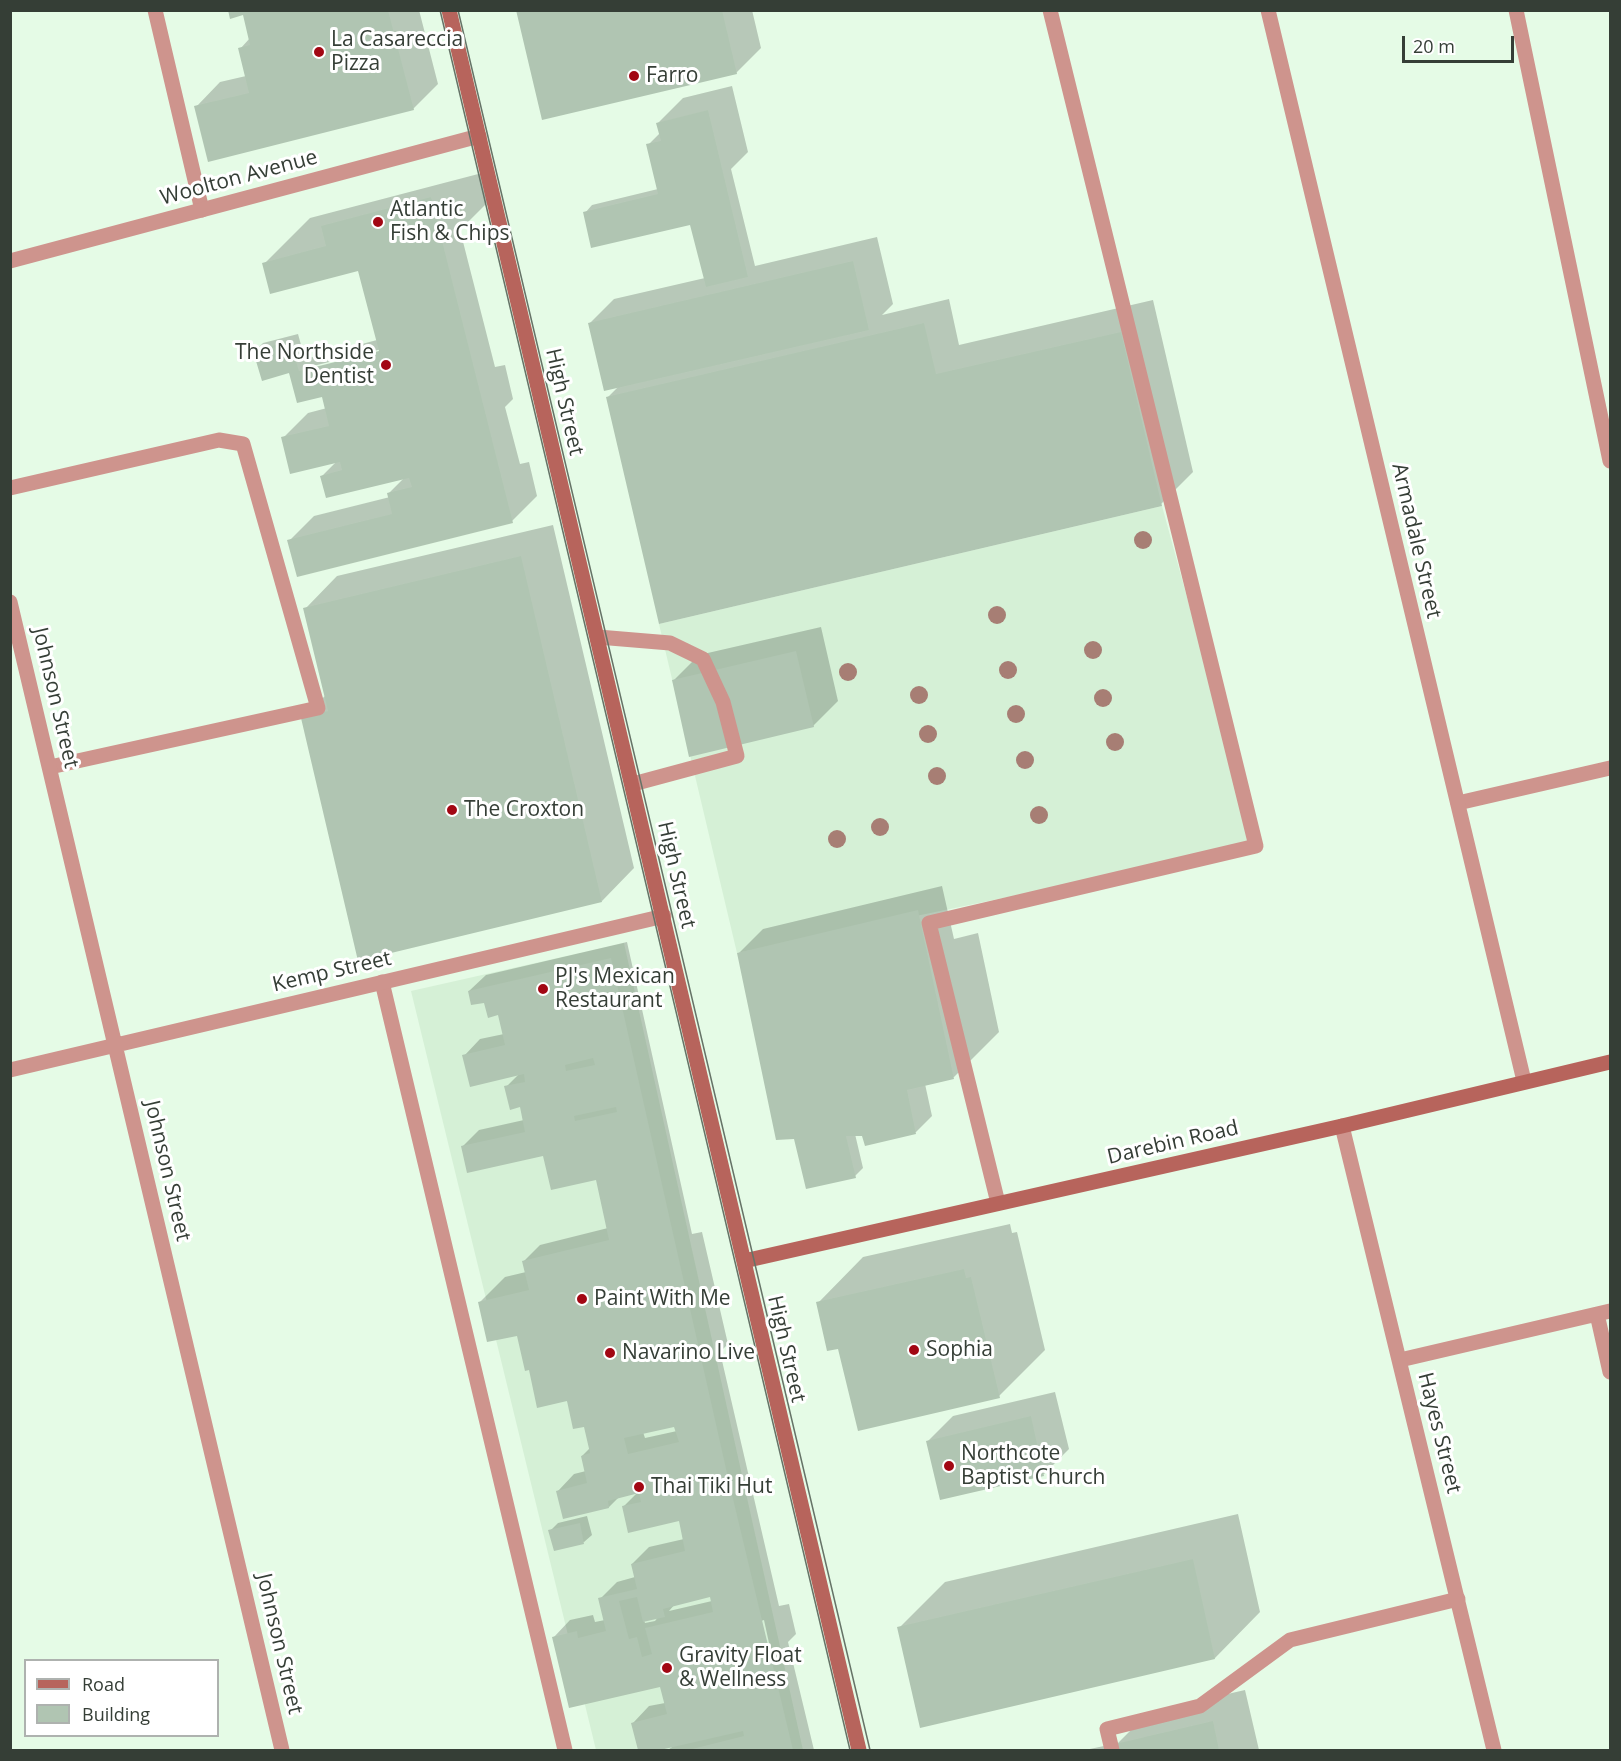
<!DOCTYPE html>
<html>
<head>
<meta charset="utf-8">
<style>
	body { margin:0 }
	#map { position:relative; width:1621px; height:1761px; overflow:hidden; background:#e5fbe6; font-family:"Open Sans",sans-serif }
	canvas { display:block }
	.frame { position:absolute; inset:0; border:12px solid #353e36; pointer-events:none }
	.legend { position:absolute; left:24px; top:1659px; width:195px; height:78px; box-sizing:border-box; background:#fff; border:2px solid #aeb2af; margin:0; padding:8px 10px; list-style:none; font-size:18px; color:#353e36 }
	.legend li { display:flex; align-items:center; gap:12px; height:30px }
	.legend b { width:30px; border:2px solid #aeb2af }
	.scale { position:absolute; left:1402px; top:36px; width:112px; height:27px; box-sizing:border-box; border:3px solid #353e36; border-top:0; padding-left:8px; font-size:18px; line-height:21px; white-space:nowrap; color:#353e36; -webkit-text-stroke:4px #fff; paint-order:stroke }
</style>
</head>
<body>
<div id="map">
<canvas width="1621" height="1761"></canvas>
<div class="frame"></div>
<ul class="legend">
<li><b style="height:8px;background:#b7645c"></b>Road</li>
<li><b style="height:16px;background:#b0c5b2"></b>Building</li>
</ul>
<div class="scale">20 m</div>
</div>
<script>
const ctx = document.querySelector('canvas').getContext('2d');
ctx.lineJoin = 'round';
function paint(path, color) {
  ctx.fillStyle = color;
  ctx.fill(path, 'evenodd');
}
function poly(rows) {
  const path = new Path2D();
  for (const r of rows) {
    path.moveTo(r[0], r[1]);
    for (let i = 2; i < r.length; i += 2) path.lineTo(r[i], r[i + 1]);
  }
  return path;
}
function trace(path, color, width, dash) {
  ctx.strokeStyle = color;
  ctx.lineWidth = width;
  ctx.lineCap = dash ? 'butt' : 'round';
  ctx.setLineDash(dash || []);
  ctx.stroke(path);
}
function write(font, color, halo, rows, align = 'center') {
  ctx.font = font + ' "Open Sans",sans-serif';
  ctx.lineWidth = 6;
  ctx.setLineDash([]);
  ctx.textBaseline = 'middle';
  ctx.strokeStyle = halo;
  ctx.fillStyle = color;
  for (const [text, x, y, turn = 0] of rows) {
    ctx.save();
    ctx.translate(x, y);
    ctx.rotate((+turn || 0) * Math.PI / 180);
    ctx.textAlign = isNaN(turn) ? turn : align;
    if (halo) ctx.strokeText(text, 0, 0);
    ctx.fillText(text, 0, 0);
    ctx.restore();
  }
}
paint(poly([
	[1162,506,1255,846,737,953,659,624],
	[624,943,803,1750,596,1750,411,991]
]), '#d5f0d6');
paint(poly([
	[230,10,419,10,438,84,413,109,196,107,220,82,246,76,240,49,250,38,244,14],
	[518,10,752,10,761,48,736,73],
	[732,86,748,152,731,169,755,266,877,237,893,304,882,315,949,299,959,345,1153,300,1193,472,1161,504,607,398,619,386,589,324,614,299,705,278,691,223,585,213,592,205,658,189,648,145,660,133,658,123,683,98],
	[482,173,489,201,460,230,495,367,505,365,513,399,505,407,520,464,529,462,537,496,512,521,289,541,314,516,390,497,389,493,404,478,322,476,337,461,283,438,308,413,327,408,323,395,255,351,263,343,298,334,305,359,377,340,359,269,264,264,310,218],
	[386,348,386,350,309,370,309,367],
	[553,525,634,868,602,901,302,718,326,695,305,609,337,576],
	[821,627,838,701,813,726,674,680,699,655],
	[942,886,954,939,978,933,999,1032,954,1077,925,1084,932,1116,916,1132,855,1134,863,1168,855,1176,795,1140,738,954,763,929],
	[627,942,692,1234,702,1232,728,1344,720,1352,779,1606,789,1604,796,1634,788,1642,814,1750,668,1750,672,1747,640,1750,633,1723,649,1706,665,1703,662,1687,554,1637,570,1620,593,1615,595,1622,605,1620,600,1599,617,1582,635,1577,632,1564,649,1547,684,1539,680,1519,624,1506,638,1492,619,1497,609,1507,558,1491,574,1474,586,1471,582,1456,590,1448,585,1425,568,1402,530,1368,518,1334,480,1302,505,1277,526,1272,524,1261,540,1245,608,1228,597,1178,545,1155,463,1146,479,1130,524,1120,521,1105,506,1087,519,1074,464,1056,480,1039,504,1034,499,1013,469,991,486,975],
	[675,1425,677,1431,645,1438,643,1432],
	[711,1596,712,1601,669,1611,675,1604],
	[659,1616,655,1621,645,1623,644,1620],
	[764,1620,769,1643,766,1643,761,1621],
	[1010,1224,1012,1233,1017,1232,1045,1350,999,1396,839,1347,818,1303,863,1257],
	[1055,1392,1069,1449,1044,1474,941,1498,928,1441,953,1416],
	[1238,1514,1260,1612,1215,1658,899,1628,945,1582],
	[587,1516,592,1535,584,1542,550,1531,558,1523],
	[1245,1690,1259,1750,1118,1750,1116,1745,1149,1712],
	[1104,1746,1106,1750,1085,1750]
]), '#0003');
paint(poly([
	[228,10,388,10,414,110,208,162,194,106,249,93,238,48,250,45,243,15,230,19],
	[516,10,722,10,737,74,542,120],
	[708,110,748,277,706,287,690,225,591,248,583,212,658,194,646,144,661,141,656,123],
	[431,197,513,523,297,577,287,540,392,514,387,493,412,487,409,478,326,498,320,476,342,470,340,462,290,474,281,437,329,426,322,397,297,403,289,373,262,381,253,351,290,341,299,371,379,351,358,271,270,294,262,263,326,246,321,226],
	[853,261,869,330,604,391,588,323],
	[924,323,936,374,1121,332,1162,506,659,624,606,397],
	[521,556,602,902,358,961,301,718,328,711,303,608],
	[796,651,814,727,689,757,672,680],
	[918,910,954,1079,907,1090,916,1134,865,1146,862,1136,846,1136,856,1178,806,1189,794,1139,776,1140,737,953],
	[611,958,729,1482,793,1750,688,1750,744,1736,743,1731,660,1750,638,1750,631,1723,667,1714,660,1687,569,1708,552,1637,577,1631,578,1638,606,1631,598,1598,637,1589,631,1564,685,1551,679,1521,628,1533,622,1506,641,1502,639,1493,608,1501,609,1508,563,1519,556,1491,587,1483,581,1456,590,1453,584,1427,573,1429,567,1401,537,1408,529,1370,525,1371,517,1336,487,1342,478,1302,529,1290,522,1261,609,1240,596,1180,551,1190,543,1156,467,1173,461,1146,525,1132,520,1107,510,1110,504,1086,525,1082,524,1074,470,1087,462,1055,505,1045,498,1015,488,1018,484,1003,471,1005,468,991],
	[593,1058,595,1065,566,1071,565,1065],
	[616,1107,617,1112,575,1121,574,1116],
	[674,1427,679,1442,628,1454,624,1438],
	[637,1597,643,1622,665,1617,663,1609,710,1597,713,1612,645,1628,652,1654,642,1657,637,1637,629,1639,619,1601],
	[964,1269,966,1278,971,1277,1000,1398,858,1431,838,1349,827,1351,816,1302],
	[1031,1416,1044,1476,940,1500,926,1441],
	[580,1523,584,1544,554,1551,548,1530],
	[1193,1559,1215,1659,920,1728,897,1627],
	[1213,1721,1219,1750,1116,1750,1115,1744]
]), '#b0c5b2');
trace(poly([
	[155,10,202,210],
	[1516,10,1610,461],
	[10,488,219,440,243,444,318,708,50,767],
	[598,637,670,643,703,659,723,702,737,756,633,784],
	[1458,803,1610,768],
	[382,982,565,1750],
	[998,1203,929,923,1256,846,1050,10],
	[1597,1314,1610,1372],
	[1400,1360,1610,1311],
	[1112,1750,1107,1729,1200,1706,1290,1640,1458,1599]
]), '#ce948d', 15);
trace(poly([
	[1268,10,1524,1081],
	[10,261,479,136],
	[10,602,282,1750],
	[10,1070,664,916],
	[1342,1126,1494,1750]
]), '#ce948d', 15);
trace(poly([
	[449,10,859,1750],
	[744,1261,1342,1126,1610,1062]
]), '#b7645c', 15);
trace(poly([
	[440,10,850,1750],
	[458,10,870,1750]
]), '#667367', 1.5);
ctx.fillStyle = '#a77e74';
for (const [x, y] of [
	[1143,540],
	[997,615],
	[1093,650],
	[1008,670],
	[848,672],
	[919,695],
	[1103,698],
	[1016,714],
	[928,734],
	[1115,742],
	[1025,760],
	[937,776],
	[1039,815],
	[880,827],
	[837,839]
]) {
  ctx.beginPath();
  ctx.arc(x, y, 9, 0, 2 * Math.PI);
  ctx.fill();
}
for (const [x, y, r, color] of [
	[319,52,6,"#a20713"],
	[634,76,6,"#a20713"],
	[378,222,6,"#a20713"],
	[386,365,6,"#a20713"],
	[452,810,6,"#a20713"],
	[543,989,6,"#a20713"],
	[582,1299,6,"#a20713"],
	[914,1350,6,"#a20713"],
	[610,1353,6,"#a20713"],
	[949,1466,6,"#a20713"],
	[639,1487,6,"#a20713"],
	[667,1668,6,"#a20713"]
]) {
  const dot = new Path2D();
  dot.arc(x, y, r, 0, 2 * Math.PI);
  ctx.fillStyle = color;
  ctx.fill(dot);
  trace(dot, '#fff', 2);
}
write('21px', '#353e36', '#fff', [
	["La Casareccia",331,40],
	["Pizza",331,64],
	["Farro",646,76],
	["Atlantic",390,210],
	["Fish & Chips",390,234],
	["The Northside",374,353,"right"],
	["Dentist",374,377,"right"],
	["The Croxton",464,810],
	["PJ's Mexican",555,977],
	["Restaurant",555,1001],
	["Paint With Me",594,1299],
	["Sophia",926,1350],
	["Navarino Live",622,1353],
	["Northcote",961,1454],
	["Baptist Church",961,1478],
	["Thai Tiki Hut",651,1487],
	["Gravity Float",679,1656],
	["& Wellness",679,1680]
], 'left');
write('21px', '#353e36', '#fff', [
	["Woolton Avenue",239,178,-15],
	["High Street",564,402,77],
	["Armadale Street",1416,541,77],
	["Johnson Street",55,698,77],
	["High Street",676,875,77],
	["Kemp Street",332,972,-13],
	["Darebin Road",1173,1143,-13],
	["Johnson Street",167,1171,77],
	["High Street",786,1349,77],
	["Hayes Street",1439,1433,76],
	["Johnson Street",279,1644,77]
]);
</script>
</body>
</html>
